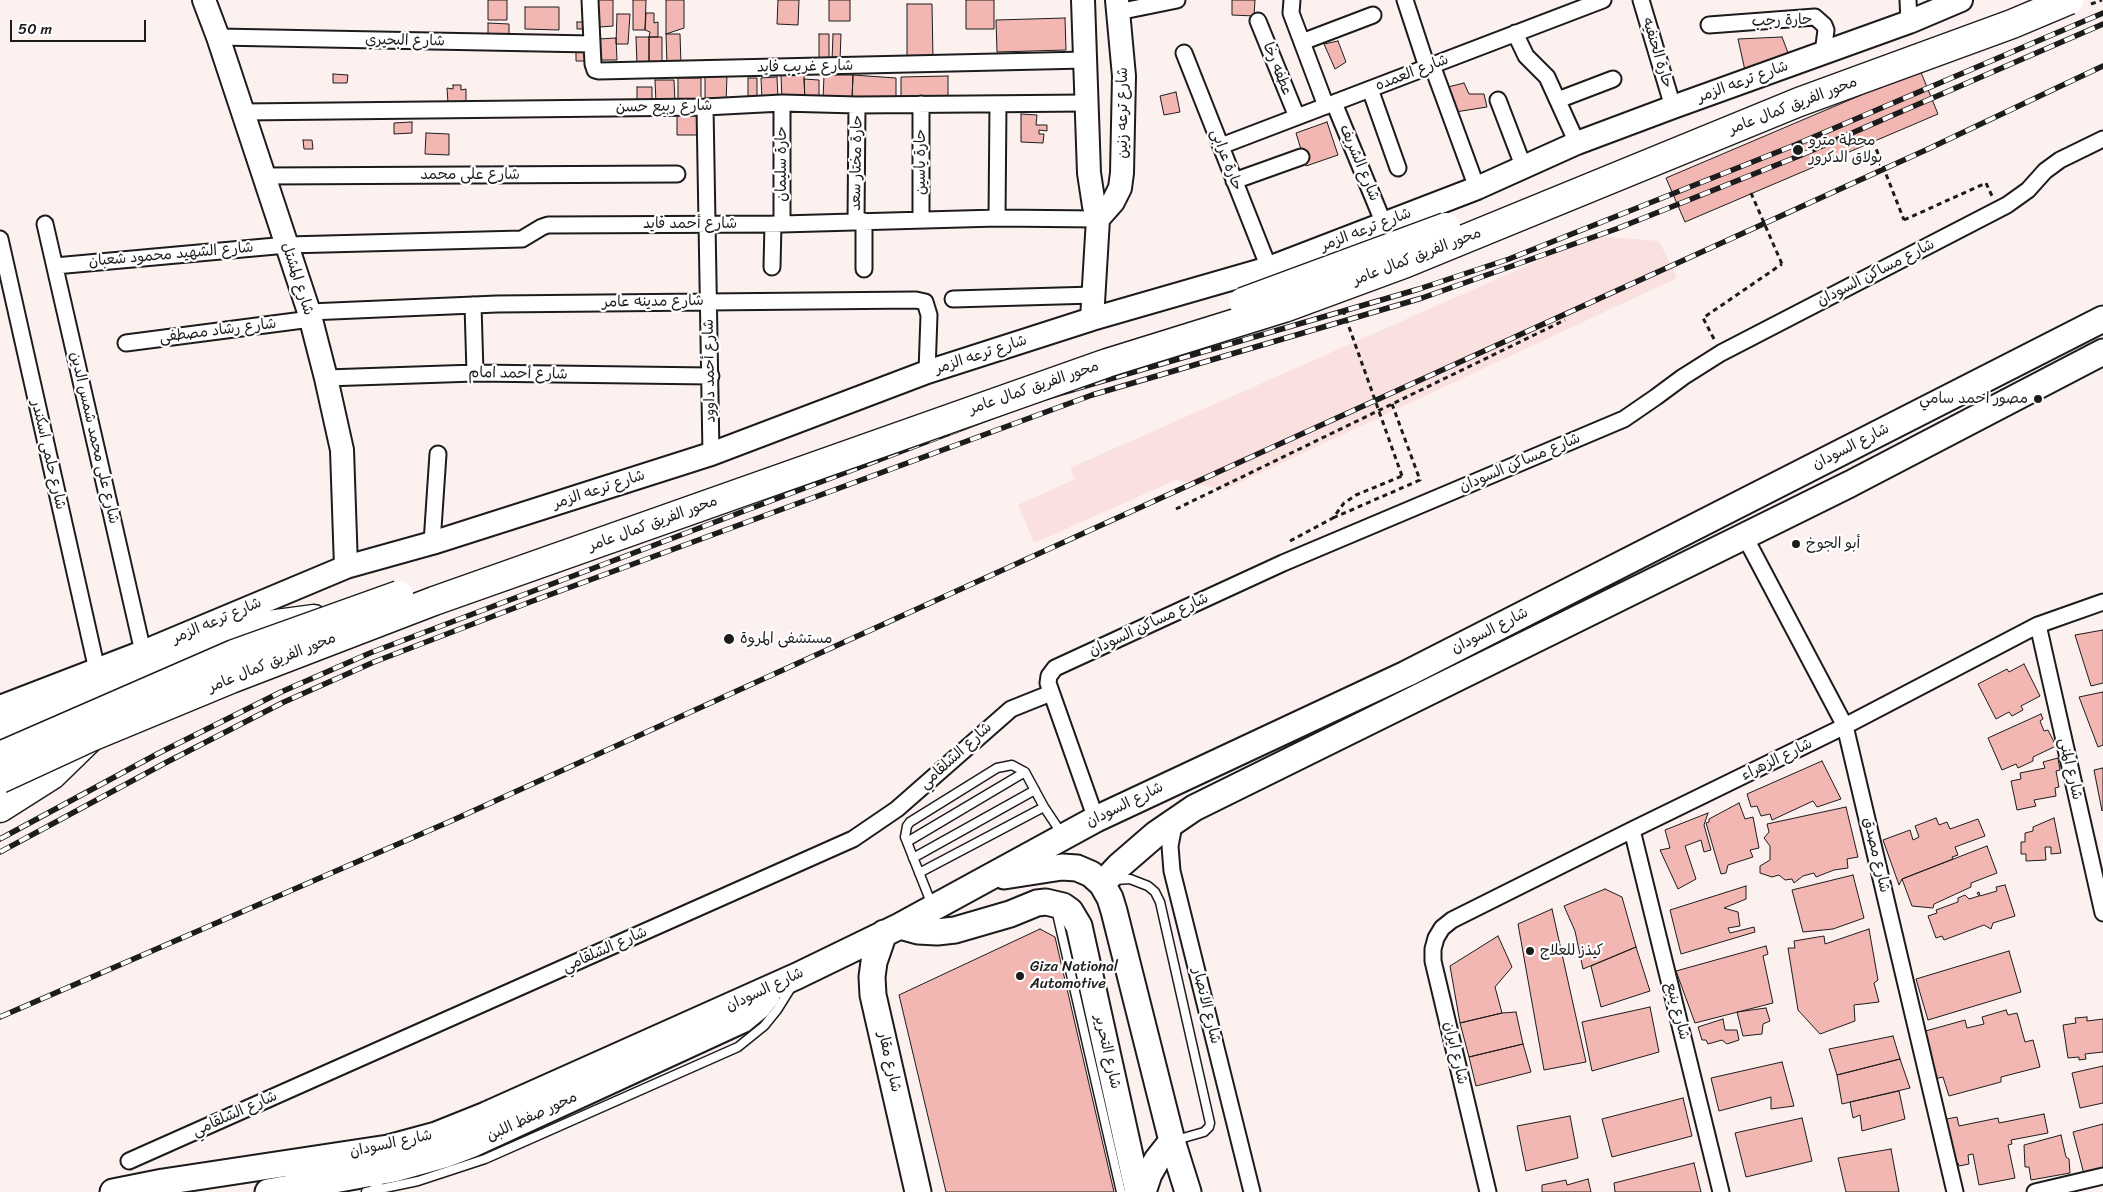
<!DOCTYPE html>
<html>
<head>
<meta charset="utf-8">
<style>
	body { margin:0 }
	#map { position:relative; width:2103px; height:1192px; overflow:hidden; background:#fdf1f0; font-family:Sriracha,sans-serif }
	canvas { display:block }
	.scale { position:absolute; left:10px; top:20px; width:136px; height:22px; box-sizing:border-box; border:2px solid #1c1c1c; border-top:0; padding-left:6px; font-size:15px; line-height:18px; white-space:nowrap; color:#1c1c1c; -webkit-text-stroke:4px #fff; paint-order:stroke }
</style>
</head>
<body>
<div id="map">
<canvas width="2103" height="1192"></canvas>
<div class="scale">50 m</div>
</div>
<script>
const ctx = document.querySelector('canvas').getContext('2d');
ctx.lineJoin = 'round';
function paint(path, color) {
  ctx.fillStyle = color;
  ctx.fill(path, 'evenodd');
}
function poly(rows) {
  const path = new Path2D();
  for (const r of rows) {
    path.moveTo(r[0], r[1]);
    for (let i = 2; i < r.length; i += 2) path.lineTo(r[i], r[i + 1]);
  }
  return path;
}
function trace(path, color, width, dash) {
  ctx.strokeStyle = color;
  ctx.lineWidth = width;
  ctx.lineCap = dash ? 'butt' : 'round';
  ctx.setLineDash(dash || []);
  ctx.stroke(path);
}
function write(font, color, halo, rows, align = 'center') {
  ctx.font = font + ' Sriracha,"Playpen Sans Arabic",sans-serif';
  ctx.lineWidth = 4.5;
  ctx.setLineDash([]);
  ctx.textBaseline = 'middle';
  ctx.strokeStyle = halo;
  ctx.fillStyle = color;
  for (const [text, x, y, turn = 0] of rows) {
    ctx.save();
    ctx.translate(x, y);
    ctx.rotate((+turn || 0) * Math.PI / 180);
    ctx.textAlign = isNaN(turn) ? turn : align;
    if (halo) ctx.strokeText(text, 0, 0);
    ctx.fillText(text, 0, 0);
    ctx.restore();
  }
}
paint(poly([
	[1594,236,1659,241,1677,278,1224,490,1176,480,1034,543,1018,505,1075,479,1070,468]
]), '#fae0de');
const building = poly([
	[488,0,507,0,507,20,488,20,488,0],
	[598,0,613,0,613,26,599,27,598,0],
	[633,0,646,0,645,30,633,30,633,0],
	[666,0,684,0,684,28,666,34,666,0],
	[778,0,799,0,798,25,777,24,778,0],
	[829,0,850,0,850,21,829,21,829,0],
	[966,0,994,0,994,29,966,29,966,0],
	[1232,0,1255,0,1254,16,1232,15,1232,0],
	[907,4,932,4,933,60,907,60,907,4],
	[525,7,559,7,559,30,525,29,525,7],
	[646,13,654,13,654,23,658,22,658,37,649,37,650,32,645,30,646,13],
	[617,14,630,14,628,44,616,44,617,14],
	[1065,18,1066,50,997,52,996,20,1065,18],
	[577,22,585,22,585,29,577,29,577,22],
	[488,23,509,24,509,39,488,38,488,23],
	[666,34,680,34,681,65,667,65,666,34],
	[819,34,829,34,829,62,819,62,819,34],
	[833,34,841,34,840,61,832,61,833,34],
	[636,37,649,37,649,65,637,65,636,37],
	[649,37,662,37,662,65,649,65,649,37],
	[1782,37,1790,58,1746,75,1738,39,1782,37],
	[616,38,617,60,598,60,598,39,616,38],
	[1338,41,1346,62,1335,69,1324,44,1338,41],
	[576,52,588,53,588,61,576,61,576,52],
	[1920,70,1938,114,1685,222,1666,178,1920,70],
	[333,74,348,75,347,83,333,83,333,74],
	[781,74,804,74,805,103,782,103,781,74],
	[824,75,853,75,852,100,823,100,824,75],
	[853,75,896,78,896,101,852,100,853,75],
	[705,76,727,76,726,102,705,102,705,76],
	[948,76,948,102,901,105,901,77,948,76],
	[777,77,778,98,762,99,761,78,777,77],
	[678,78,701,78,701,102,678,102,678,78],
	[748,78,757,78,757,100,748,100,748,78],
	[804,79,819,80,819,102,805,103,804,79],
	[655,80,674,80,675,102,656,103,655,80],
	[1464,83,1469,94,1484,94,1487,107,1449,113,1440,89,1464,83],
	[453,85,461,85,461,90,466,89,466,104,448,103,447,88,453,89,453,85],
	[637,87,652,87,652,103,637,103,637,87],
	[1176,92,1180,112,1164,115,1160,96,1176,92],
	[700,113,700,135,677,135,677,114,700,113],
	[1021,114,1037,115,1036,125,1047,125,1047,131,1039,130,1039,134,1044,134,1043,143,1021,142,1021,114],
	[412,122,412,133,394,134,394,123,412,122],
	[1327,122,1338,155,1306,166,1296,133,1327,122],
	[426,133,449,134,449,155,425,154,426,133],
	[303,140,312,140,313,149,304,149,303,140],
	[2103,630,2103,683,2091,686,2075,635,2103,630],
	[2024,664,2040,696,2021,706,2023,710,2012,716,2009,712,1996,719,1978,684,2007,669,2009,672,2024,664],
	[2103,692,2103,745,2098,747,2079,697,2103,692],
	[2041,714,2043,719,2040,721,2044,731,2048,730,2056,746,2033,757,2033,761,2018,768,2016,764,2002,770,1988,738,2041,714],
	[2058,758,2060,770,2056,771,2059,787,2055,788,2056,796,2034,800,2036,806,2017,810,2011,781,2021,779,2020,773,2045,768,2043,762,2058,758],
	[1822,761,1841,799,1817,807,1813,801,1772,820,1770,814,1761,816,1757,806,1751,807,1747,794,1822,761],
	[2103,768,2103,810,2102,811,2094,770,2103,768],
	[1739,803,1745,819,1753,817,1759,848,1750,850,1753,857,1728,865,1726,873,1721,874,1706,823,1709,822,1709,819,1739,803],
	[1846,807,1858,857,1847,859,1848,868,1834,870,1816,877,1814,873,1803,876,1794,883,1792,879,1785,880,1779,875,1772,877,1760,873,1760,866,1770,860,1770,846,1764,838,1769,832,1767,824,1846,807],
	[1708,813,1704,825,1711,850,1704,852,1701,840,1685,846,1696,879,1678,889,1660,850,1670,848,1665,830,1708,813],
	[1936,818,1939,825,1947,822,1950,829,1978,819,1985,836,1955,847,1958,855,1952,857,1953,859,1902,879,1899,885,1883,840,1910,830,1913,840,1919,837,1915,826,1936,818],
	[2054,818,2061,853,2051,854,2051,847,2045,847,2046,860,2026,861,2026,854,2021,854,2021,842,2025,842,2025,833,2033,831,2033,827,2054,818],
	[1987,846,1997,873,1971,883,1971,887,1934,904,1933,908,1912,906,1902,879,1987,846],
	[1853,875,1864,918,1833,929,1803,932,1792,890,1853,875],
	[2005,885,2015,916,1993,923,1991,929,1984,925,1944,940,1942,936,1936,938,1928,916,1937,913,1936,910,1958,902,1958,898,1965,895,1969,899,1979,896,1977,893,1979,892,1980,896,1997,891,1996,887,2005,885],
	[1746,886,1746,899,1724,908,1738,912,1740,926,1728,928,1730,933,1754,927,1755,932,1681,954,1670,910,1746,886],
	[1605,889,1622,897,1636,947,1583,969,1575,931,1564,906,1605,889],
	[1552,909,1586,1062,1544,1070,1518,924,1552,909],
	[1040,929,1055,937,1114,1192,946,1192,899,995,1040,929],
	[1869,929,1878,980,1874,983,1879,1002,1854,1005,1855,1021,1820,1034,1798,1010,1788,948,1795,948,1794,941,1824,936,1825,944,1869,929],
	[1498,936,1512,967,1495,987,1502,1013,1460,1023,1450,966,1498,936],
	[1766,946,1768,954,1763,956,1773,1003,1695,1023,1676,971,1766,946],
	[1636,947,1650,991,1601,1007,1591,966,1636,947],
	[2009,951,2021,992,1928,1020,1916,979,2009,951],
	[1650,1007,1659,1052,1592,1071,1582,1022,1650,1007],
	[1766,1008,1770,1021,1763,1024,1762,1034,1743,1036,1737,1012,1766,1008],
	[2006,1010,2008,1015,2017,1013,2025,1042,2033,1040,2040,1067,2001,1077,2001,1082,1949,1096,1943,1077,1934,1079,1922,1032,1965,1020,1967,1028,1984,1024,1982,1017,2006,1010],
	[1516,1012,1523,1044,1469,1057,1460,1023,1502,1013,1516,1012],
	[2087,1017,2087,1021,2103,1019,2103,1052,2085,1054,2086,1059,2079,1060,2079,1057,2068,1058,2063,1025,2076,1023,2075,1018,2087,1017],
	[1723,1019,1725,1030,1737,1030,1739,1040,1727,1044,1722,1040,1708,1044,1706,1040,1702,1040,1698,1027,1723,1019],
	[1893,1036,1900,1059,1837,1075,1829,1049,1893,1036],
	[1523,1044,1531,1072,1476,1086,1469,1057,1523,1044],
	[1900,1059,1910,1088,1842,1104,1837,1075,1900,1059],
	[1782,1062,1794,1106,1771,1109,1771,1097,1719,1111,1711,1078,1782,1062],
	[2103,1066,2103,1103,2080,1108,2072,1073,2103,1066],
	[1899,1091,1905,1119,1862,1131,1860,1115,1853,1118,1850,1102,1899,1091],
	[1683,1098,1692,1136,1612,1157,1602,1119,1683,1098],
	[2044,1114,2048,1133,2011,1140,2012,1144,2008,1145,2015,1178,1979,1185,1973,1154,1968,1155,1969,1164,1959,1166,1958,1163,1951,1164,1942,1120,1957,1117,1959,1126,1998,1118,1999,1123,2044,1114],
	[1570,1116,1578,1158,1526,1171,1517,1126,1570,1116],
	[1802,1118,1812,1161,1746,1177,1735,1133,1802,1118],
	[2103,1124,2103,1174,2085,1178,2073,1132,2103,1124],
	[2061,1135,2066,1157,2069,1159,2070,1173,2031,1180,2029,1167,2025,1167,2024,1145,2061,1135],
	[1891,1149,1899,1192,1846,1192,1838,1158,1891,1149],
	[1694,1163,1701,1192,1615,1192,1614,1183,1694,1163],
	[1588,1179,1591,1192,1542,1192,1542,1185,1566,1180,1567,1185,1588,1179]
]);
paint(building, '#f3b7b3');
trace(building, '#1c1c1c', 1);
const lane = poly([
	[907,842,1025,772],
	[913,858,1035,790],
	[919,873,1044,807],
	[1114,880,1130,879,1148,886,1155,892,1160,902,1210,1123,1209,1127,1204,1132,1176,1140],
	[932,905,905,837,907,826,910,822,997,768,1012,765,1025,772,1044,807,1062,834],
	[1056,909,1121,1192],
	[366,1192,418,1181,485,1159,738,1047,764,1026,777,1010,792,986]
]);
const street = poly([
	[590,0,593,64,595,70,599,71,1085,60],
	[1292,0,1291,13,1326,106],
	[1405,0,1427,67],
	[1641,0,1673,107],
	[1908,0,1909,22],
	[1118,12,1177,0],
	[1258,21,1297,117],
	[1709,25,1815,17,1824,25,1826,30,1823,53],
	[1515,33,1526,56,1547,77,1577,143],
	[218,37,592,44],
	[1302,42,1373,15],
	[1184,53,1269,268],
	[1432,65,1477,188],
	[1370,89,1398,168],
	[1498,100,1524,168],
	[1558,100,1613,79],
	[782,103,782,224],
	[1334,103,1384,224],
	[921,104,921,220],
	[705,107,711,454],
	[243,112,705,107,782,103,857,105,1086,103],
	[1221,146,1603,0],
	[264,176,677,174],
	[1234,181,1301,157],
	[997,218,998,104],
	[864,221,864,269],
	[856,222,857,105],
	[45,224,143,652],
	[0,239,97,670],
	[55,266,287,245,522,239,542,227,548,225,782,224,997,218,1098,219],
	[772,267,773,224],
	[953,299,1094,295],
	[473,305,475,373],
	[309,312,497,304,916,300,925,302,929,315,927,372],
	[126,343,311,319],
	[326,378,475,373,711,376],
	[1745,537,1845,726,1955,1192],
	[432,543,438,454],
	[2038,625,2103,913],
	[1096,819,1048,683,1049,676,1055,668,1283,563,1624,419,1656,397,1683,377,1721,353,2007,205,2028,190,2045,171,2060,160,2103,139],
	[1175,820,1170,846,1172,871,1252,1192],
	[1632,830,1721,1192],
	[129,1161,853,839,897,809,1011,709,1051,693],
	[377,1190,377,1192],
	[1488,1192,1433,961,1433,949,1436,938,1442,928,1452,920,1632,830,1845,726,2038,625,2103,602],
	[2035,1192,2103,1176]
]);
const secondary = poly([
	[204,0,218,37,309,312,326,378,342,450,346,567],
	[1083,0,1089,173,1094,206,1098,219,1092,319],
	[1098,219,1113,202,1120,188,1122,173,1124,76,1117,0],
	[0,707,143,652,346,567,432,543,711,454,927,372,1092,319,1269,268,1477,188,1577,143,1673,107,1909,22,1961,0]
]);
const primary = poly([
	[1004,876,1062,867,1077,868,1091,874,1102,884,1110,898,1114,911,1172,1141,1188,1192],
	[1102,884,1119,866,1156,834,1194,808,1850,484,2103,352],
	[900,926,918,931,937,932,955,930,1010,914,1037,903,1046,902,1063,906,1070,911,1079,926,1138,1192],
	[884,933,874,962,872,977,873,995,918,1192],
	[113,1192,163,1182,388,1148,436,1135,486,1115,797,976,900,926,1096,819,1406,674,2103,319],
	[268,1192,394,1169,444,1155,473,1144,742,1020,759,1006,767,996],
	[1143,1192,1149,1174,1157,1160,1172,1141]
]);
const highway = poly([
	[0,728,229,638,269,625,314,619],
	[0,808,52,775,89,739]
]);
trace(lane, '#1c1c1c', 11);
trace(street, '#1c1c1c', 19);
trace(secondary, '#1c1c1c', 26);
trace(primary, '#1c1c1c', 29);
trace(highway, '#1c1c1c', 31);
trace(poly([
	[2091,4,2102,0],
	[1904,220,1986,183,1992,196],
	[1714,339,1703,318,1782,264],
	[1176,509,1565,320],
	[1333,518,1420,480,1392,404],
	[1290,541,1333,518,1344,503,1356,495,1402,476]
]), '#1c1c1c', 3, [5, 4]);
trace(lane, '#fff', 8);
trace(street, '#fff', 15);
trace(secondary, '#fff', 22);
trace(primary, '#fff', 25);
trace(highway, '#fff', 28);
const rail = poly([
	[0,839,159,753,281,692,370,653,1034,401,1419,289,1509,259,1795,145,2103,13],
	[0,852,167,762,284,702,374,662,530,602,1092,395,1422,298,1616,229,1799,156,2103,24],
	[0,1017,451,821,1928,149,2103,66]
]);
trace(rail, '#1c1c1c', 5.5);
trace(rail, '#fff', 4, [11]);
const highwayBridge = poly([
	[1243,302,1446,227],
	[0,756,234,654,399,595],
	[0,779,91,737,231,679,434,601,1107,363,1284,308,1406,263,1799,102,2012,24,2069,0]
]);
trace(highwayBridge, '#1c1c1c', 31, []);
trace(poly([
	[1873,141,1904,220],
	[1751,193,1782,264],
	[1343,310,1402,476]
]), '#1c1c1c', 3, [5, 4]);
trace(highwayBridge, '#fff', 28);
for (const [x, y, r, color] of [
	[1798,150,6,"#1c1c1c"],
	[2038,399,5,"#1c1c1c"],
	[1796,544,5,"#1c1c1c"],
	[729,639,6,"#1c1c1c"],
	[1530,951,5,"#1c1c1c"],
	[1020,976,5,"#1c1c1c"]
]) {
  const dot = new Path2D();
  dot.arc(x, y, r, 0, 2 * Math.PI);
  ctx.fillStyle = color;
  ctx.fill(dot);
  trace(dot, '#fff', 2);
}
write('15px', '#1c1c1c', '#fff', [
	["حارة رجب",1782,21,-2],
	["شارع البحيري",405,41,1],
	["حارة الحنفيه",1657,53,73],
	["شارع غريب فايد",805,67,-1],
	["عطفه رخا",1277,69,68],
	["شارع العمده",1412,73,-21],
	["شارع ترعه الزمر",1743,82,-20],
	["محور الفريق كمال عامر",1793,106,-21],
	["شارع ربيع حسن",664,107,-1],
	["شارع ترعه زنين",1123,113,-90],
	["حارة عرابى",1226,160,69],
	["حارة ياسين",921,162,-90],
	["حارة مختار سعد",857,163,-89],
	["شارع الشريف",1359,163,67],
	["حارة سليمان",782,164,-90],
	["شارع على محمد",470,175],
	["شارع أحمد فايد",690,224],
	["شارع ترعه الزمر",1366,230,-21],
	["شارع الشهيد محمود شعبان",171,255,-5],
	["محور الفريق كمال عامر",1417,257,-21],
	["شارع مساكن السودان",1876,273,-27],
	["شارع المشتل",297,279,72],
	["شارع مدينه عامر",653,302,-1],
	["شارع رشاد مصطفى",218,331,-7],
	["شارع ترعه الزمر",981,355,-18],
	["شارع أحمد داوود",710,371,-91],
	["شارع أحمد امام",518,374,1],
	["محور الفريق كمال عامر",1034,388,-19],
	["شارع على محمد شمس الدين",94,438,77],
	["شارع السودان",1851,447,-27],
	["شارع حلمى اسكندر",48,455,77],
	["شارع مساكن السودان",1520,463,-23],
	["شارع ترعه الزمر",599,490,-18],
	["محور الفريق كمال عامر",653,524,-20],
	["شارع ترعه الزمر",217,621,-23],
	["شارع مساكن السودان",1149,625,-25],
	["شارع السودان",1490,631,-27],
	["محور الفريق كمال عامر",272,663,-22],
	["شارع الشلقامي",956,756,-42],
	["شارع الزهراء",1777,760,-26],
	["شارع المنى",2070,769,77],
	["شارع السودان",1125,805,-26],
	["شارع مصدق",1876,855,77],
	["شارع الشلقامي",605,950,-24],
	["شارع السودان",765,990,-25],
	["شارع الانصار",1206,1006,76],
	["شارع ينبع",1677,1011,76],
	["شارع التحرير",1107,1052,77],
	["شارع ايران",1455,1053,77],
	["شارع مقار",889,1062,77],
	["شارع الشلقامي",235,1114,-24],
	["محور صفط اللبن",532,1117,-25],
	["شارع السودان",391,1144,-12]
]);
write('15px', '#1c1c1c', '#fff', [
	["محطة مترو",1809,141],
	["بولاق الدكرور",1809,158],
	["مصور احمد سامي",2028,399,"right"],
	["أبو الجوخ",1806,544],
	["مستشفى المروة",740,639],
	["كيذز للعلاج",1540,951],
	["Giza National",1030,967],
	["Automotive",1030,984]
], 'left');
</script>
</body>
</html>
